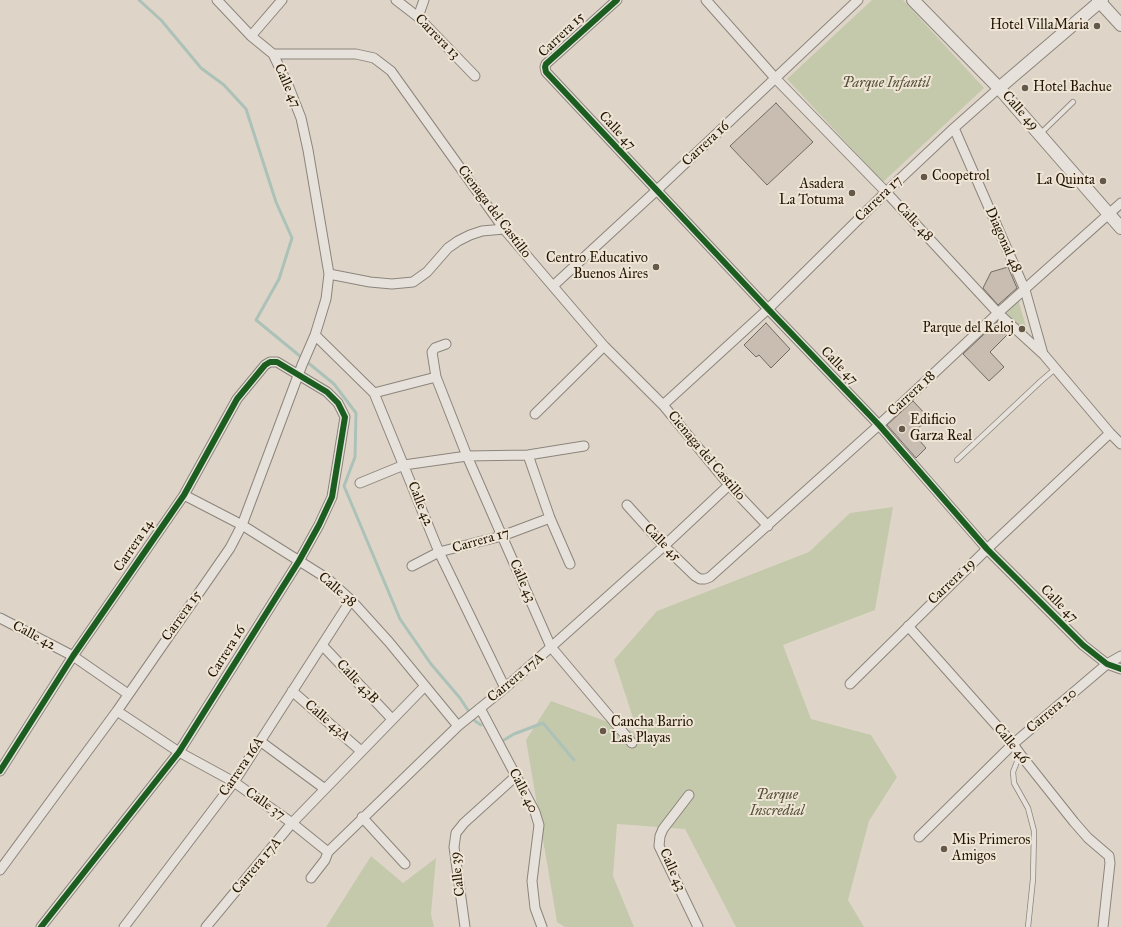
<!DOCTYPE html>
<html>
<head>
<meta charset="utf-8">
<style>
	body { margin:0 }
	canvas { display:block; background:#ded5c8 }
</style>
</head>
<body>
<canvas width="1121" height="927"></canvas>
<script>
const ctx = document.querySelector('canvas').getContext('2d');
ctx.lineJoin = 'round';
function paint(path, color) {
  ctx.fillStyle = color;
  ctx.fill(path, 'evenodd');
}
function poly(rows) {
  const path = new Path2D();
  for (const r of rows) {
    path.moveTo(r[0], r[1]);
    for (let i = 2; i < r.length; i += 2) path.lineTo(r[i], r[i + 1]);
  }
  return path;
}
function trace(path, color, width, dash) {
  ctx.strokeStyle = color;
  ctx.lineWidth = width;
  ctx.lineCap = dash ? 'butt' : 'round';
  ctx.setLineDash(dash || []);
  ctx.stroke(path);
}
function write(font, color, halo, rows, align = 'center') {
  ctx.font = font + ' "IM FELL Great Primer",serif';
  ctx.lineWidth = 4;
  ctx.setLineDash([]);
  ctx.textBaseline = 'middle';
  ctx.strokeStyle = halo;
  ctx.fillStyle = color;
  for (const [text, x, y, turn = 0] of rows) {
    ctx.save();
    ctx.translate(x, y);
    ctx.rotate((+turn || 0) * Math.PI / 180);
    ctx.textAlign = isNaN(turn) ? turn : align;
    if (halo) ctx.strokeText(text, 0, 0);
    ctx.fillText(text, 0, 0);
    ctx.restore();
  }
}
paint(poly([
	[872,0,903,0,984,88,883,182,787,79],
	[1018,299,1031,344,1003,315],
	[893,507,875,610,783,645,811,719,871,735,897,777,869,821,848,900,864,927,736,927,685,829,617,824,613,876,634,927,565,927,557,922,526,740,551,701,638,733,614,660,657,611,809,552,850,513],
	[371,856,403,883,436,858,431,914,434,927,326,927]
]), '#c5c9ac');
trace(poly([
	[139,0,161,20,201,68,224,85,246,109,276,202,292,238,279,279,256,320,334,384,356,413,355,457,344,486,400,619,431,664,460,698,475,721,481,725],
	[504,740,514,734,543,723,574,760]
]), '#acc2b8', 3);
const building = poly([
	[776,103,813,142,767,185,730,146,776,103],
	[1008,267,1017,288,998,305,983,288,991,272,1008,267],
	[998,321,1010,332,990,352,1004,367,989,381,963,354,998,321],
	[766,323,790,349,771,368,759,355,756,357,744,345,766,323],
	[913,401,929,418,913,433,926,448,916,458,887,425,913,401]
]);
paint(building, '#c9bcb0');
trace(building, '#726b62', 1);
const service = poly([
	[1040,134,1073,102],
	[957,460,1041,381,1055,369],
	[1020,754,1013,772,1014,783,1028,808,1034,831,1033,879,1028,927]
]);
const minor = poly([
	[396,0,418,17,475,76],
	[617,0,546,64,545,67,546,72,768,309,879,425,987,549,1083,645,1107,664,1121,669],
	[706,0,776,79,886,192,998,313,1044,355,1110,433,1121,444],
	[418,17,424,0],
	[251,36,282,0],
	[273,54,356,54,374,58,391,71,504,229,604,346,663,405,729,485,768,526],
	[954,128,1025,290,1043,354],
	[329,274,370,282,392,284,413,282,427,272,448,248,458,241,470,235,482,231,504,229],
	[553,286,657,190,858,0],
	[315,335,374,393,439,552,505,688],
	[446,344,435,348,432,352,436,377,467,456,502,536,551,647,632,743],
	[374,393,436,377],
	[663,405,768,309,886,192,954,128,999,88],
	[535,414,604,346],
	[528,455,550,518,570,564],
	[360,483,404,465,467,456,528,455,584,446],
	[184,495,242,525,328,579,351,600,389,642,458,726],
	[627,505,664,546,695,576,700,579,705,579,710,577,879,425,998,313,1121,203],
	[412,566,439,552,502,536,550,518],
	[0,618,73,656,128,694],
	[908,626,1013,744,1020,754,1074,822,1088,838,1109,856,1110,863,1103,927],
	[322,645,392,719],
	[850,684,987,549,1110,433],
	[292,691,361,751],
	[480,708,535,812,539,825,532,881,535,908,542,927],
	[117,711,179,752,234,782,292,823,328,852],
	[260,741,325,789],
	[0,771,73,656,184,495,237,399,265,365,270,362,277,362,327,392,338,403,345,417,332,497,319,525,299,561,179,752,41,927],
	[689,795,663,829,660,836,659,846,698,927],
	[362,817,405,864],
	[919,837,1013,744,1107,664,1121,656],
	[0,870,117,711,230,548,242,525,302,365,315,335,326,299,329,274,308,150,301,118,288,85,273,54,251,36,217,0],
	[311,878,325,860,328,852,458,726,505,688,551,647,664,546,729,485],
	[124,927,234,782,351,600],
	[206,927,292,823,425,686],
	[465,927,454,847,456,833,464,823,516,776]
]);
const tertiary = poly([
	[913,0,999,88,1121,228],
	[1098,0,1121,25],
	[999,88,1102,0]
]);
trace(service, '#8c857c', 6);
trace(minor, '#8c857c', 11);
trace(tertiary, '#8c857c', 14);
trace(service, '#e6e1db', 4.5);
trace(minor, '#e6e1db', 9);
trace(tertiary, '#e6e1db', 12);
trace(poly([
	[617,0,546,64,545,67,546,72,768,309,879,425,987,549,1083,645,1107,664,1121,669],
	[0,771,73,656,184,495,237,399,265,365,270,362,277,362,327,392,338,403,345,417,332,497,319,525,299,561,179,752,41,927]
]), '#1b5e20', 6);
for (const [x, y, r, color] of [
	[1097,26,4,"#655848"],
	[1025,88,4,"#655848"],
	[924,177,4,"#655848"],
	[1103,181,4,"#655848"],
	[852,193,4,"#655848"],
	[656,267,4,"#655848"],
	[1022,329,4,"#655848"],
	[902,429,4,"#655848"],
	[603,731,4,"#655848"],
	[944,849,4,"#655848"]
]) {
  const dot = new Path2D();
  dot.arc(x, y, r, 0, 2 * Math.PI);
  ctx.fillStyle = color;
  ctx.fill(dot);
  trace(dot, '#efe5d6', 1.5);
}
write('14px', '#241503', '#efe5d6', [
	["Hotel VillaMaria",1089,26],
	["Hotel Bachue",1033,88,"left"],
	["Coopetrol",932,177,"left"],
	["La Quinta",1095,181],
	["Asadera",844,185],
	["La Totuma",844,201],
	["Centro Educativo",648,259],
	["Buenos Aires",648,275],
	["Parque del Reloj",1014,329],
	["Edificio",910,421,"left"],
	["Garza Real",910,437,"left"],
	["Cancha Barrio",611,723,"left"],
	["Las Playas",611,739,"left"],
	["Mis Primeros",952,841,"left"],
	["Amigos",952,857,"left"]
], 'right');
write('14px', '#241503', '#efe5d6', [
	["Carrera 15",562,35,-44],
	["Carrera 13",437,37,45],
	["Calle 47",287,86,66],
	["Calle 49",1020,111,48],
	["Calle 47",617,131,47],
	["Carrera 16",706,144,-43],
	["Carrera 17",879,199,-44],
	["Cienaga del Castillo",494,212,53],
	["Calle 48",914,222,47],
	["Diagonal 48",1003,240,66],
	["Calle 47",839,366,46],
	["Carrera 18",912,394,-43],
	["Cienaga del Castillo",706,456,50],
	["Calle 42",420,504,68],
	["Carrera 17",481,541,-16],
	["Calle 45",662,543,46],
	["Carrera 14",134,546,-56],
	["Calle 43",522,581,66],
	["Carrera 19",952,582,-44],
	["Calle 38",337,590,41],
	["Calle 47",1059,604,45],
	["Carrera 15",182,616,-55],
	["Calle 42",34,636,28],
	["Carrera 16",227,652,-58],
	["Carrera 17A",516,678,-40],
	["Calle 43B",357,682,47],
	["Carrera 20",1052,711,-40],
	["Calle 43A",327,721,41],
	["Calle 46",1011,744,51],
	["Carrera 16A",242,767,-56],
	["Calle 40",523,791,63],
	["Calle 37",265,804,35],
	["Carrera 17A",257,866,-50],
	["Calle 43",672,870,66],
	["Calle 39",458,874,-97]
]);
write('italic 14px', '#555036', '#efe5d6', [
	["Parque Infantil",886,84],
	["Parque",777,796],
	["Inscredial",777,812]
]);
</script>
</body>
</html>
